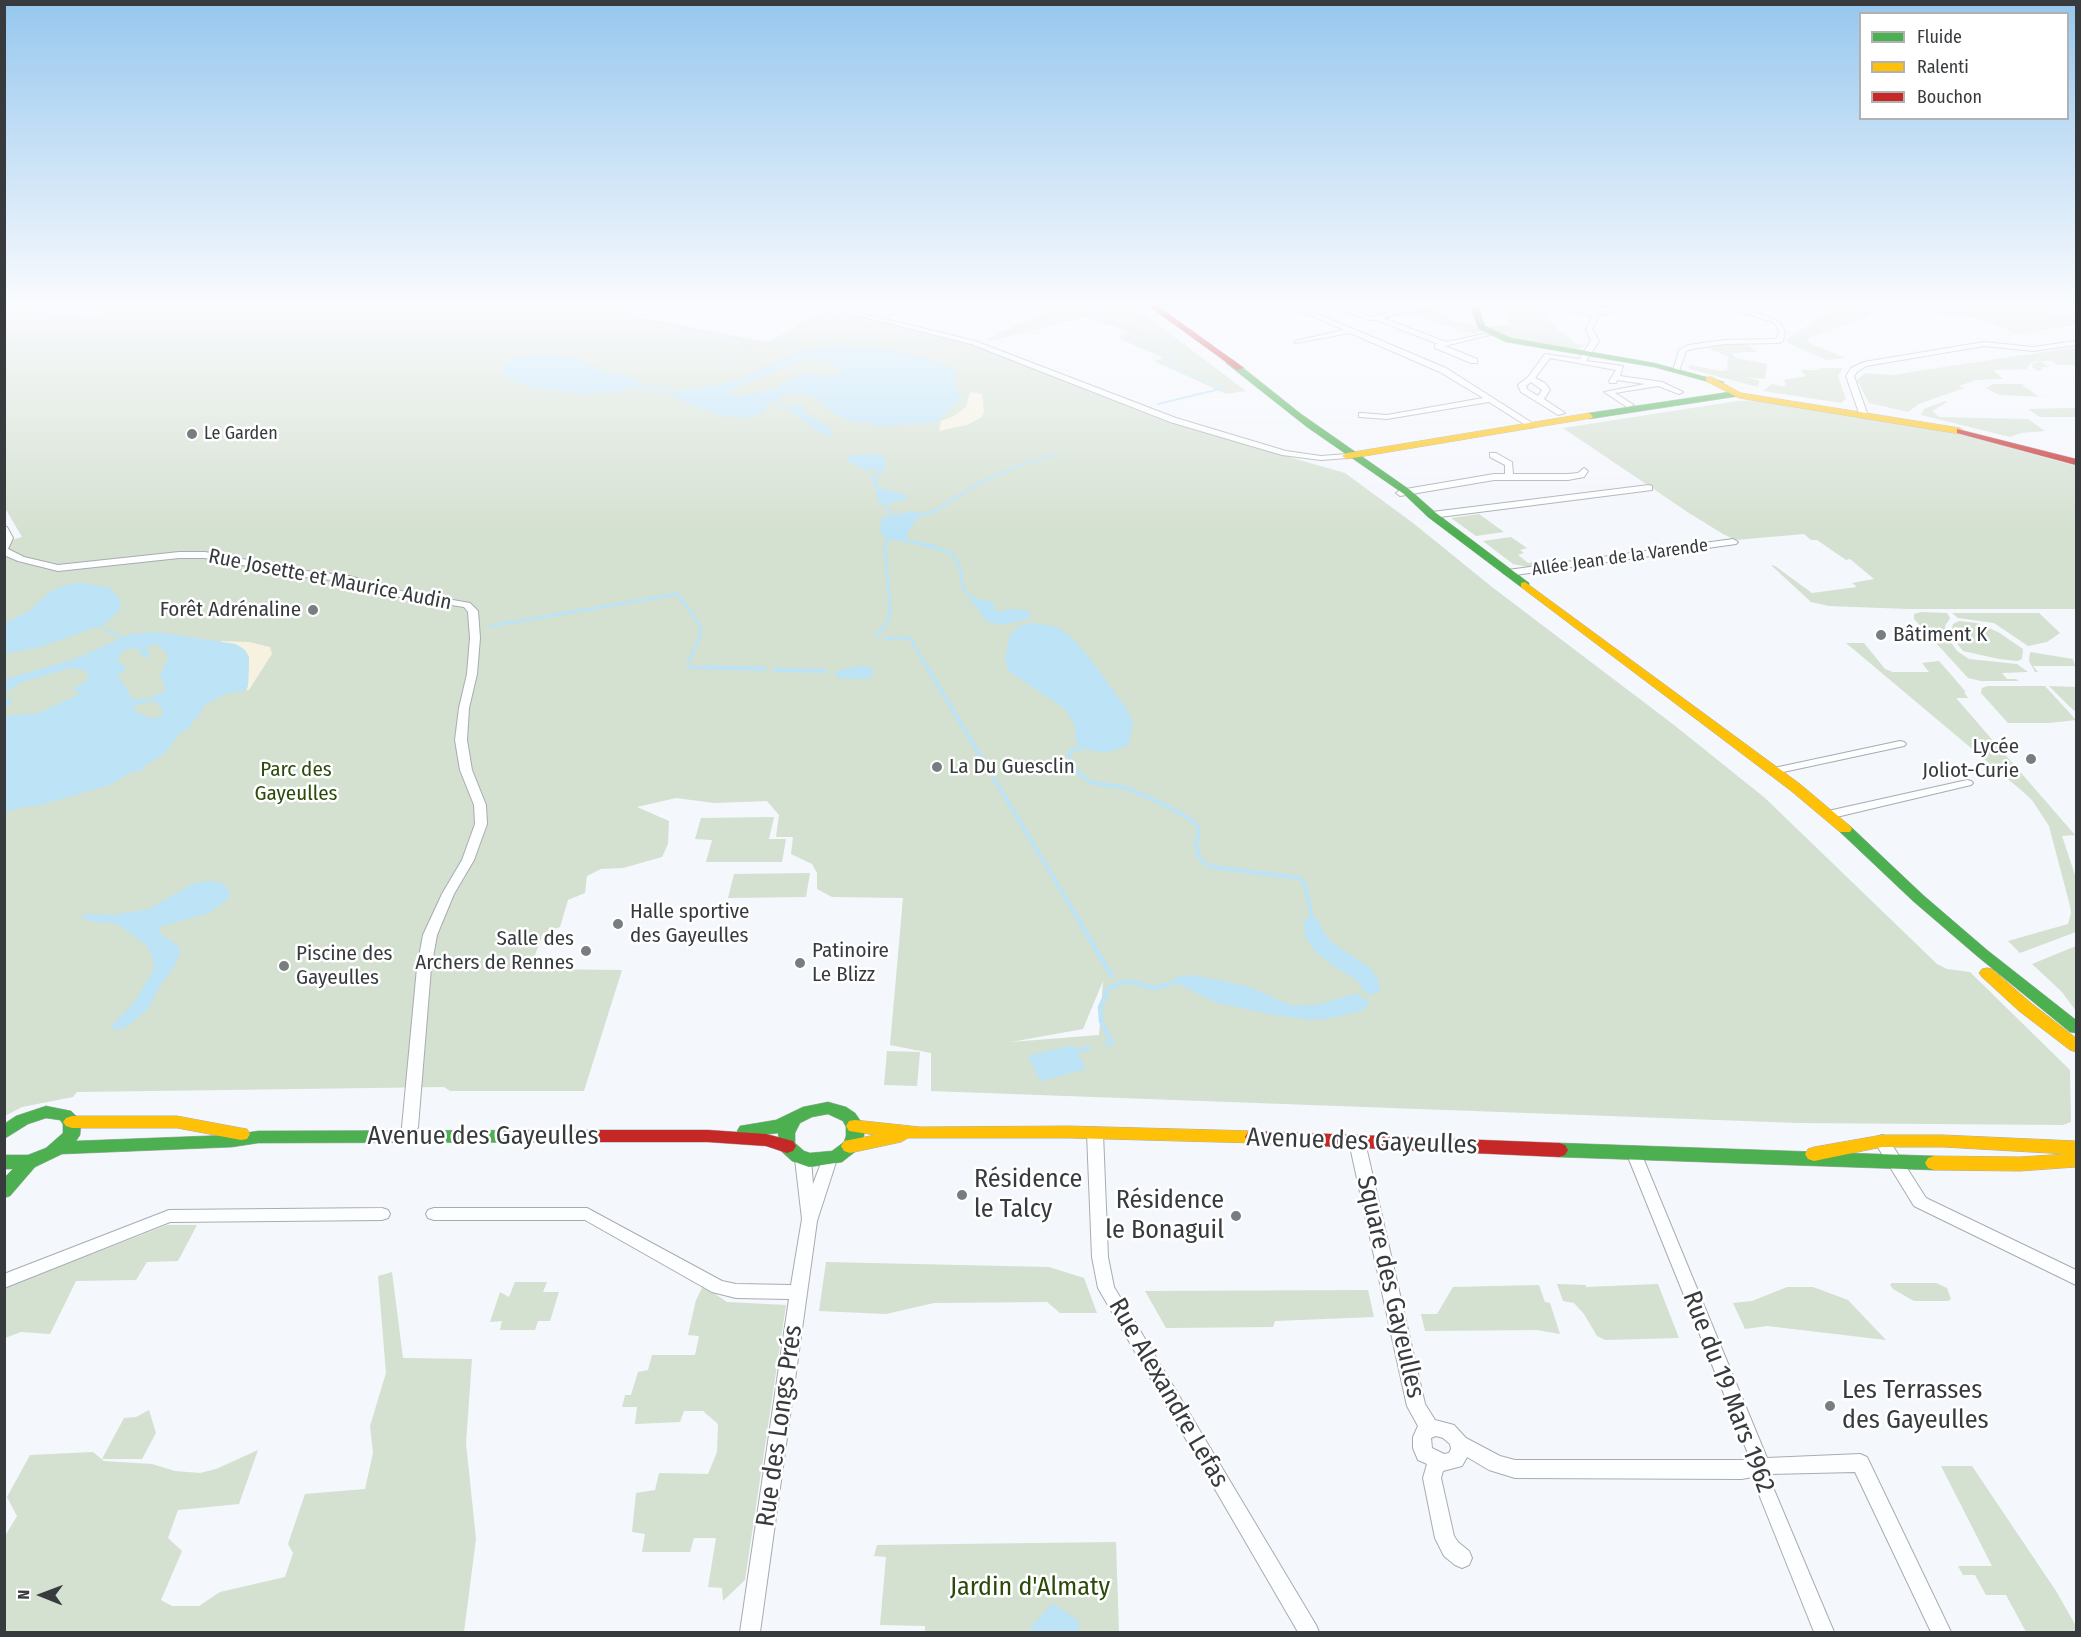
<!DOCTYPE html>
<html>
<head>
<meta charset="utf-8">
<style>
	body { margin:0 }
	#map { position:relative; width:2081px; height:1637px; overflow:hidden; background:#f4f7fc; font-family:"Fira Sans Condensed",sans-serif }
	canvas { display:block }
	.frame { position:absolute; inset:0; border:6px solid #383b3e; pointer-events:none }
	.legend { position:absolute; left:1859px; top:12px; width:210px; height:108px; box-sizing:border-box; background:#fff; border:2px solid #afb1b2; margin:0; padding:8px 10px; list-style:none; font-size:18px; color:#383b3e }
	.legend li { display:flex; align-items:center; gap:12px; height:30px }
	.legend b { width:30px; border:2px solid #afb1b2 }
	.north { position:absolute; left:12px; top:1565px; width:60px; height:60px; -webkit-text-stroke:4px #fff; paint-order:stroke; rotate:271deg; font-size:16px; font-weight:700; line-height:24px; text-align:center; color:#383b3e }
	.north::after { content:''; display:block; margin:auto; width:21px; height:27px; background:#383b3e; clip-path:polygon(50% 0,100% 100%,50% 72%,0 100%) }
</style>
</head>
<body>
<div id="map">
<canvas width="2081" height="1637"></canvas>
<div class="frame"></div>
<ul class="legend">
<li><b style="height:8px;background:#4caf50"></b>Fluide</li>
<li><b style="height:8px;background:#ffc107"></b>Ralenti</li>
<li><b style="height:8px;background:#c62828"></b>Bouchon</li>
</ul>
<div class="north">N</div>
</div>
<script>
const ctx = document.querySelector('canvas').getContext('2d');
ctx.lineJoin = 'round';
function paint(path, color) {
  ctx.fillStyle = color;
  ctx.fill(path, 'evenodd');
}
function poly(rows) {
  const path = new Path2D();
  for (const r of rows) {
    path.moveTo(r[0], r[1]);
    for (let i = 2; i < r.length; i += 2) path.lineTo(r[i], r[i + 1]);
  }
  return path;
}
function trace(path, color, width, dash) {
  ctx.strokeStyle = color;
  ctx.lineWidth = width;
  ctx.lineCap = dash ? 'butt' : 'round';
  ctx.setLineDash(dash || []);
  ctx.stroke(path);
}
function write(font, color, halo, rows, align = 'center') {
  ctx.font = font + ' "Fira Sans Condensed",sans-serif';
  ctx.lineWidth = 5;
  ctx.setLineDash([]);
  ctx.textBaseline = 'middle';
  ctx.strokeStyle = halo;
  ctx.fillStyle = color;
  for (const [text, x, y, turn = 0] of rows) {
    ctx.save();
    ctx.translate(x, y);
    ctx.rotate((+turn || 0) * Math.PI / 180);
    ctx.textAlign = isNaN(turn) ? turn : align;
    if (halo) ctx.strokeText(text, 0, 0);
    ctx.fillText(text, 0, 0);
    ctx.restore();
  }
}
paint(poly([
	[41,304,510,304,513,308,526,307,526,304,646,304,629,316,769,342,824,310,977,346,1161,420,1345,473,1413,523,1492,587,1674,725,1765,798,1937,964,1947,969,1970,972,2070,1070,2071,1122,2063,1125,1799,1123,931,1091,931,1053,890,1045,903,898,832,897,817,889,817,873,812,864,791,854,793,837,776,837,779,815,767,801,714,803,676,798,637,807,669,821,668,844,662,857,623,868,601,869,587,876,585,893,568,900,560,927,543,933,530,969,622,970,584,1091,450,1091,444,1087,77,1092,73,1097,22,1107,5,1116,4,542,22,537,5,508,5,309,98,317,106,313,36,306],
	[1103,981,1099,1035,1011,1042,1083,1029],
	[1064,304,1131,304,1246,391,1226,394,1154,361,1164,358,1118,338,1129,332,1084,317,991,341,986,339],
	[1376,304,1409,304,1442,313,1453,321,1468,323,1485,330,1473,334,1429,321,1399,309,1391,310],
	[1502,304,1549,304,1545,314,1552,324,1575,343,1587,345,1574,350,1514,340,1485,326,1510,325],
	[1827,304,2073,304,2045,311,2058,314,2076,312,2076,325,2017,334,1977,318,1966,316,1890,308,1867,309,1870,315,1810,337,1807,342,1846,358,1827,360,1790,344,1786,339,1829,312,1821,308],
	[1721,345,1748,345,1757,352,1732,353,1736,358,1767,364,1765,379,1744,377,1759,380,1758,387,1689,369,1689,365,1721,371,1727,370,1728,357,1708,348],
	[2076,347,2076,365,2056,365,2053,361,2040,361,2048,367,2041,367,2044,370,2040,370,2041,371,2021,371,2038,371,2032,367,2033,363,2039,362,2036,357,2038,361,2030,363,2027,369,1993,370,2003,379,1976,380,1959,386,1964,388,1919,404,1908,412,1869,403,1857,380,1865,373,1892,375,2030,354,2032,356,2032,354],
	[1820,368,1843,368,1838,376,1846,399,1841,403,1763,391,1772,384,1786,387,1784,380,1806,376,1800,370,1821,370],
	[1993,384,2025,384,2022,385,2038,396,2044,397,1999,395,1986,388],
	[1767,400,1944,430,2076,466,2076,609,1908,609,1829,606,1811,602,1771,565,1775,566,1812,593,1857,587,1852,583,1874,579,1850,559,1846,560,1817,540,1811,540,1804,534,1736,540,1723,534,1689,513,1563,428,1737,401],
	[1945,401,1947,402,1932,411,1939,417,2028,419,2045,431,2021,433,2010,437,1921,415,1924,409],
	[2076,408,2076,417,2040,417,2028,409],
	[1479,514,1504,532,1476,536,1451,518],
	[1511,537,1527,548,1520,550,1524,553,1518,555,1528,563,1535,562,1539,565,1528,567,1513,564,1483,541],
	[1921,612,1947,613,1950,618,1945,626,1948,638,1957,651,1969,659,2017,664,2028,672,2002,673,2007,679,2016,679,2019,681,1981,681,1968,678,1914,619,1914,614],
	[1952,613,2039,613,2060,633,2047,642,2028,646,1994,623,1958,618],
	[1959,621,1977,623,1998,632,2023,649,2022,659,2017,661,1999,659,1963,651,1955,641,1951,632,1953,624],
	[1846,643,1864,643,1885,669,1893,672,1929,672,1922,663,1939,661,1966,692,1964,692,1968,698,1956,698,2075,835,2062,836,2076,878,2076,932,2020,953,2008,941,2068,924,2071,913,2070,906,2049,826,2032,800,2021,790],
	[2030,652,2073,659,2075,666,2033,666,2038,672,2035,672,2029,661],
	[1988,686,2045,686,2076,720,2049,723,2008,723,1981,693,1982,688],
	[2049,686,2076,687,2076,712,2069,706],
	[774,817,769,839,786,839,782,862,706,862,712,840,695,839,701,818],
	[810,873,806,897,728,898,734,874],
	[2076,946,2076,1011,2062,992,2032,964],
	[887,1051,920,1052,917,1086,884,1085],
	[167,1225,197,1225,178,1261,147,1262,136,1280,76,1281,50,1334,21,1332,5,1338,5,1288],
	[826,1262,1049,1267,1084,1278,1097,1313,1060,1313,1047,1302,934,1303,886,1314,819,1311],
	[392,1272,403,1358,472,1359,466,1443,476,1539,464,1632,5,1632,5,1536,17,1516,7,1497,30,1455,93,1452,104,1461,152,1464,175,1471,200,1473,216,1469,258,1450,239,1504,178,1510,168,1538,182,1551,161,1600,172,1606,199,1606,220,1592,285,1577,293,1553,288,1544,305,1494,365,1489,373,1453,370,1426,386,1373,378,1276],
	[515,1282,547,1282,543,1292,559,1292,550,1321,538,1321,535,1330,500,1330,502,1321,490,1322,500,1292,509,1297],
	[1892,1283,1936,1283,1947,1288,1951,1299,1948,1301,1914,1301,1893,1289,1890,1285],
	[1557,1284,1586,1285,1586,1287,1658,1284,1679,1338,1605,1340,1597,1336,1584,1314,1574,1303,1563,1301],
	[1539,1285,1545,1302,1550,1303,1560,1334,1537,1330,1425,1331,1421,1314,1437,1314,1453,1287],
	[703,1286,727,1302,786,1305,745,1580,723,1601,722,1588,708,1587,716,1538,694,1538,690,1552,642,1552,645,1534,632,1532,636,1493,655,1490,659,1473,708,1474,717,1452,718,1424,703,1411,684,1411,680,1422,635,1424,637,1407,622,1407,625,1395,631,1395,638,1372,648,1370,652,1355,695,1355,699,1336,688,1335,696,1300],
	[1787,1287,1813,1287,1848,1300,1886,1340,1767,1326,1745,1329,1733,1303,1752,1301],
	[1368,1290,1374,1317,1275,1321,1273,1327,1166,1328,1145,1291],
	[149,1410,156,1433,142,1459,102,1459,124,1418,136,1417],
	[1941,1466,1972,1466,2056,1591,2076,1626,2076,1632,2026,1632,2006,1595,1986,1595,1975,1575,1963,1575,1958,1566,1992,1566],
	[1116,1542,1119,1632,925,1632,925,1626,880,1625,886,1557,874,1556,877,1545]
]), '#d4e0d0');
paint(poly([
	[970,392,982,394,984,412,982,417,967,425,939,431,941,421,954,416,966,407],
	[220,641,249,642,270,647,272,654,249,690,246,690,248,686,249,657]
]), '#f6f2df');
paint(poly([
	[840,345,889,349,940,362,956,371,956,389,961,394,958,401,937,422,888,426,867,425,869,422,865,421,858,424,833,413,816,398,803,394,782,395,779,400,770,403,761,414,743,418,721,416,677,399,672,395,675,391,713,386,741,379,786,357,810,348],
	[804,359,827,361,840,368,842,373,828,375,807,373,788,380,775,389,745,395,728,394,729,391],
	[540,354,577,357,598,370,631,377,637,379,638,382,633,387,616,392,580,394,531,387,511,380,503,375,503,369,510,359,517,356],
	[794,404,803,406,806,414,825,424,832,432,830,436,821,434,789,409],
	[860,454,882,455,886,459,885,464,887,465,882,469,866,471,848,461,847,457],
	[876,478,879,487,909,496,905,500,880,505,876,495,876,487,871,479],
	[912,511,922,513,908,532,907,540,933,544,938,546,938,550,883,537,880,528,881,518],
	[80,583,111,588,121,601,120,609,109,621,91,629,40,647,5,654,5,623,29,611,49,592,66,585],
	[973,598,992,602,997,612,1012,609,1026,610,1031,614,1028,619,1003,625,992,623,986,621,975,605,969,602],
	[1033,623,1058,627,1072,638,1092,661,1128,711,1133,724,1128,746,1105,753,1081,748,1076,742,1075,726,1065,709,1010,672,1006,665,1005,657,1010,636,1017,627],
	[156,632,236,644,245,650,249,657,248,686,246,690,225,694,203,706,201,713,192,722,193,725,179,734,165,753,143,767,142,771,134,771,110,785,41,805,18,808,5,813,5,716,38,713,76,696,80,691,71,689,86,682,89,674,84,670,71,668,22,682,6,693,5,697,13,700,5,710,5,679,72,660,130,634],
	[157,644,169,656,160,675,166,690,148,699,132,699,123,682,118,679,118,675,126,670,125,666,117,661,123,651,131,648,138,649,143,658,148,657,150,653,146,647],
	[155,701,163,710,163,714,160,717,149,718,134,710,134,707,139,704],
	[858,666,874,668,870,679,838,678,834,672],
	[213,881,221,883,228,888,230,893,228,899,209,913,160,927,159,931,162,935,178,946,180,953,176,964,160,986,148,1009,127,1027,116,1030,112,1028,112,1025,135,1001,154,969,153,958,146,945,123,928,114,923,94,922,80,917,86,914,112,915,149,909,194,883],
	[1308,917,1317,918,1322,929,1330,941,1369,967,1378,979,1380,990,1378,992,1369,995,1362,990,1362,987,1356,980,1332,965,1315,951,1305,937,1304,921],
	[1194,975,1247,986,1293,1006,1321,1004,1357,993,1370,1003,1362,1011,1326,1019,1312,1020,1274,1015,1217,1003,1182,986,1174,977],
	[1073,1045,1086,1069,1040,1081,1028,1056],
	[1053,1603,1079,1621,1079,1632,1030,1632,1030,1628]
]), '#bce3f6');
trace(poly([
	[1085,304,1096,315,1140,332,1135,339,1139,343,1178,359,1171,366,1224,388,1158,404],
	[629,311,623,317,656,321,742,339,750,346,743,352],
	[717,364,742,353],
	[636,384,662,386,670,390],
	[631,388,680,393],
	[780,402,779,407,794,407],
	[1018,466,1058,454]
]), '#bce3f6', 2);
trace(poly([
	[1018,466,1021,465],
	[988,479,1013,468],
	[874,483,872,478,883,470,878,468],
	[967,490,984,481],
	[885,502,892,516],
	[919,515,933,512,963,493],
	[934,547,953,554,961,571,961,582,965,591,975,600],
	[99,626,121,637],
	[490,626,678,594,701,627,700,636,689,661],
	[877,636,888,621,890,610,885,545,892,535],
	[885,639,903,637,913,640,913,644,928,669],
	[687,667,764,669]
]), '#bce3f6', 3);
trace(poly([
	[705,667,765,669],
	[927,667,1080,922],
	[775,670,825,671],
	[1086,746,1070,751,1069,754,1074,768,1083,777,1093,783,1127,788,1173,809,1194,822,1199,829,1196,846,1199,857,1204,863,1213,867,1299,878,1305,884,1313,922]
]), '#bce3f6', 4);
trace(poly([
	[1079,921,1112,976],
	[1107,1044,1112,1043,1101,1021,1100,1007,1109,988,1121,982,1133,982,1153,988,1180,981],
	[1077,1051,1089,1048]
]), '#bce3f6', 4.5);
const street = poly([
	[811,304,824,304,975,341,1176,418,1286,451,1321,456,1347,454,1351,456,1347,458,1321,460,1282,455,1170,422,971,344,811,304],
	[1284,304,1294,304,1446,368,1537,426,1530,428,1489,402,1387,419,1359,417,1359,413,1362,413,1387,415,1483,398,1440,372,1350,333,1295,343,1295,341,1344,330,1284,304],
	[1541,304,1558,304,1596,313,1610,311,1610,313,1599,316,1592,329,1599,341,1586,361,1623,366,1620,376,1662,382,1683,392,1679,394,1658,386,1615,393,1634,405,1627,407,1604,392,1645,384,1617,380,1616,383,1610,383,1609,381,1616,370,1550,358,1535,378,1545,383,1550,390,1544,399,1565,413,1558,415,1521,392,1518,385,1528,377,1545,354,1579,359,1591,341,1586,329,1592,316,1541,304],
	[1531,382,1542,390,1538,396,1527,389,1526,386,1531,382],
	[1718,304,1729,304,1779,321,1785,332,1783,341,1779,343,1725,344,1692,349,1686,351,1679,371,1673,371,1679,350,1688,345,1725,340,1776,339,1779,332,1775,323,1718,304],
	[1416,305,1476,308,1476,310,1474,311,1416,309,1383,318,1446,342,1493,332,1493,334,1445,346,1477,359,1477,363,1471,363,1435,348,1435,344,1438,344,1376,320,1368,320,1342,309,1347,308,1371,317,1416,305],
	[2076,341,2076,345,2033,351,1984,346,1866,366,1857,372,1854,376,1867,413,1863,415,1859,413,1846,376,1851,368,1864,362,1984,342,2033,347,2076,341],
	[1490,453,1496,453,1512,462,1513,474,1568,474,1578,473,1584,468,1588,471,1584,477,1568,480,1494,480,1400,496,1396,493,1400,490,1494,474,1505,474,1505,465,1490,457,1490,453],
	[1649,485,1652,486,1652,490,1432,518,1428,515,1432,512,1649,485],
	[4,526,7,527,13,538,8,549,24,557,58,565,179,552,205,552,306,571,349,576,401,591,470,603,478,611,480,638,477,674,469,708,467,740,472,770,486,805,487,824,474,860,454,894,437,935,431,968,418,1127,412,1141,407,1143,402,1141,399,1137,402,1127,417,968,423,935,442,894,462,860,475,824,474,805,460,770,455,740,459,708,467,674,470,638,468,612,464,607,400,597,348,582,306,577,205,558,179,558,58,571,18,561,4,555,4,526],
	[1733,539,1738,542,1736,544,1508,576,1503,573,1508,570,1733,539],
	[1900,741,1904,742,1906,744,1904,746,1774,774,1768,771,1774,768,1900,741],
	[1967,780,1971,781,1973,783,1971,785,1828,819,1822,815,1828,811,1967,780],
	[1095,1127,1100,1129,1103,1133,1108,1257,1114,1287,1316,1625,1319,1632,1298,1632,1098,1288,1092,1257,1087,1133,1090,1129,1095,1127],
	[1882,1135,1887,1137,1926,1198,2076,1270,2076,1285,1914,1206,1874,1141,1877,1137,1882,1135],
	[1357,1136,1362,1138,1365,1142,1425,1404,1435,1420,1454,1425,1466,1438,1500,1456,1515,1460,1749,1460,1747,1451,1626,1152,1629,1148,1634,1146,1639,1148,1767,1458,1860,1454,1867,1457,1951,1632,1931,1632,1855,1472,1770,1474,1772,1485,1834,1632,1814,1632,1752,1477,1742,1479,1515,1478,1489,1470,1467,1457,1462,1466,1443,1471,1441,1478,1454,1536,1458,1542,1469,1551,1472,1558,1469,1565,1462,1568,1455,1565,1444,1556,1435,1538,1423,1478,1427,1464,1418,1460,1413,1448,1413,1437,1418,1426,1407,1406,1349,1142,1352,1138,1357,1136],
	[1436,1436,1443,1438,1450,1444,1451,1449,1449,1453,1444,1454,1432,1448,1431,1438,1436,1436],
	[803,1153,808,1155,811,1159,813,1184,824,1155,829,1153,834,1155,837,1159,817,1221,760,1632,740,1632,789,1299,736,1298,712,1292,585,1220,434,1220,428,1218,426,1214,428,1210,434,1208,587,1208,722,1281,736,1284,791,1285,802,1219,795,1159,798,1155,803,1153],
	[382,1208,388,1210,390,1214,388,1218,382,1220,170,1222,4,1288,4,1274,169,1210,382,1208]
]);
const fast = poly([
	[1469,304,1477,304,1485,326,1511,338,1654,363,1724,382,1720,385,1654,367,1506,342,1479,329,1469,304],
	[1226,359,1232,359,1301,414,1410,490,1436,513,1529,583,1529,587,1521,587,1428,517,1404,494,1307,427,1226,363,1226,359],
	[1736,391,1740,394,1739,396,1589,419,1585,416,1589,413,1736,391],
	[1845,825,1850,826,1923,895,1987,950,2076,1020,2076,1033,2070,1032,1977,956,1913,901,1840,832,1838,829,1845,825],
	[828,1102,846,1107,855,1113,864,1126,864,1136,856,1151,842,1162,809,1167,792,1161,781,1151,778,1133,746,1137,740,1136,737,1131,740,1126,776,1120,803,1107,828,1102],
	[828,1114,843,1121,846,1127,846,1136,844,1142,832,1151,810,1153,804,1151,795,1143,795,1133,800,1123,812,1117,828,1114],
	[46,1106,71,1111,78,1118,81,1122,80,1135,76,1141,232,1135,258,1131,589,1130,595,1131,598,1136,595,1141,589,1142,258,1143,232,1147,62,1154,35,1167,10,1196,4,1198,4,1178,13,1169,4,1169,4,1155,28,1155,46,1148,63,1133,63,1124,60,1120,46,1118,28,1124,4,1139,4,1124,16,1116,46,1106],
	[1559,1143,1934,1156,1940,1158,1943,1163,1940,1168,1934,1170,1559,1157,1553,1155,1550,1150,1553,1145,1559,1143]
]);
const slow = poly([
	[1706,377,1712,377,1741,393,1960,428,1964,431,1960,434,1739,398,1706,381,1706,377],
	[1589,413,1593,416,1592,418,1347,459,1342,456,1347,453,1589,413],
	[1525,582,1800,784,1850,826,1852,829,1850,832,1840,832,1790,790,1521,587,1521,583,1525,582],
	[1987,968,1992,969,2031,1003,2076,1038,2076,1052,2070,1050,2019,1011,1982,977,1979,973,1982,969,1987,968],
	[72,1116,177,1116,241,1128,247,1129,250,1134,247,1139,241,1140,177,1128,72,1128,66,1126,63,1122,66,1118,72,1116],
	[855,1120,920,1127,1069,1126,1254,1131,1260,1132,1263,1137,1260,1142,1254,1143,1069,1138,908,1138,901,1142,850,1153,844,1151,841,1146,844,1141,875,1135,849,1131,846,1126,849,1121,855,1120],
	[1882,1135,1943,1135,2076,1141,2076,1167,2020,1171,1934,1170,1928,1168,1925,1163,1928,1158,1934,1156,2020,1157,2066,1154,1943,1147,1882,1147,1814,1161,1808,1159,1805,1154,1808,1149,1814,1147,1882,1135]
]);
const jam = poly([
	[1146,304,1155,304,1244,368,1237,370,1146,304],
	[1957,429,2076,459,2076,465,1957,433,1957,429],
	[589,1130,708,1130,766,1134,793,1141,796,1146,793,1151,787,1153,766,1146,708,1142,589,1142,583,1141,580,1136,583,1131,589,1130],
	[1254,1131,1559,1143,1565,1145,1568,1150,1565,1155,1559,1157,1254,1143,1248,1142,1245,1137,1248,1132,1254,1131]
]);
trace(street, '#a9acaf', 2);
trace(fast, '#a9acaf', 1);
trace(slow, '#a9acaf', 1);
trace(jam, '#a9acaf', 1);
paint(street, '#fdfeff');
paint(fast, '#4caf50');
paint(slow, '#ffc107');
paint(jam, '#c62828');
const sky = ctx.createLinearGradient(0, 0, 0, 534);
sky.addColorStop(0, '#96c7ee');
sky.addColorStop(0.57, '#fafbfe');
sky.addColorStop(1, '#fafbfe00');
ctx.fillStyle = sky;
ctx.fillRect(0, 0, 2081, 534);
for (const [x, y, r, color] of [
	[192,434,6,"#7a7d80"],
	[313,610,6,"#7a7d80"],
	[1881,635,6,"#7a7d80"],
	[2031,759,6,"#7a7d80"],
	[937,767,6,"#7a7d80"],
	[618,924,6,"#7a7d80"],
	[586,951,6,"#7a7d80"],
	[800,963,6,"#7a7d80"],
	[284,966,6,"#7a7d80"],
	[962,1195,6,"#7a7d80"],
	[1236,1216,6,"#7a7d80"],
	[1830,1406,6,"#7a7d80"]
]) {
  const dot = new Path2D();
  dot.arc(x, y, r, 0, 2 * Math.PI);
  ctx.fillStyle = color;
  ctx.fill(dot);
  trace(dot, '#fff', 2);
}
write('18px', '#383b3e', '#fff', [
	["Le Garden",204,434]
], 'left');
write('18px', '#383b3e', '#fff', [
	["Allée Jean de la Varende",1620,558,-8]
]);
write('21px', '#383b3e', '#fff', [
	["Rue Josette et Maurice Audin",330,580,11]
]);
write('21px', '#383b3e', '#fff', [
	["Forêt Adrénaline",301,610,"right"],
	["Bâtiment K",1893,635],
	["Lycée",2019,747,"right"],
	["Joliot-Curie",2019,771,"right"],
	["La Du Guesclin",949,767],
	["Halle sportive",630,912],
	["des Gayeulles",630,936],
	["Salle des",574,939,"right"],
	["Archers de Rennes",574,963,"right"],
	["Patinoire",812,951],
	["Le Blizz",812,975],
	["Piscine des",296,954],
	["Gayeulles",296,978]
], 'left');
write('21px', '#2c4b0b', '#fff', [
	["Parc des",296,770],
	["Gayeulles",296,794]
]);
write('26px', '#383b3e', '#fff', [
	["Avenue des Gayeulles",483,1137],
	["Avenue des Gayeulles",1362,1142,2],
	["Square des Gayeulles",1390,1287,77],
	["Rue du 19 Mars 1962",1728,1392,69],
	["Rue Alexandre Lefas",1168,1393,60],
	["Rue des Longs Prés",780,1426,-82]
]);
write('26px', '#383b3e', '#fff', [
	["Résidence",974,1180],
	["le Talcy",974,1210],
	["Résidence",1224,1201,"right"],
	["le Bonaguil",1224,1231,"right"],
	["Les Terrasses",1842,1391],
	["des Gayeulles",1842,1421]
], 'left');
write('26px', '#2c4b0b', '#fff', [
	["Jardin d'Almaty",1030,1588]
]);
</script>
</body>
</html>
